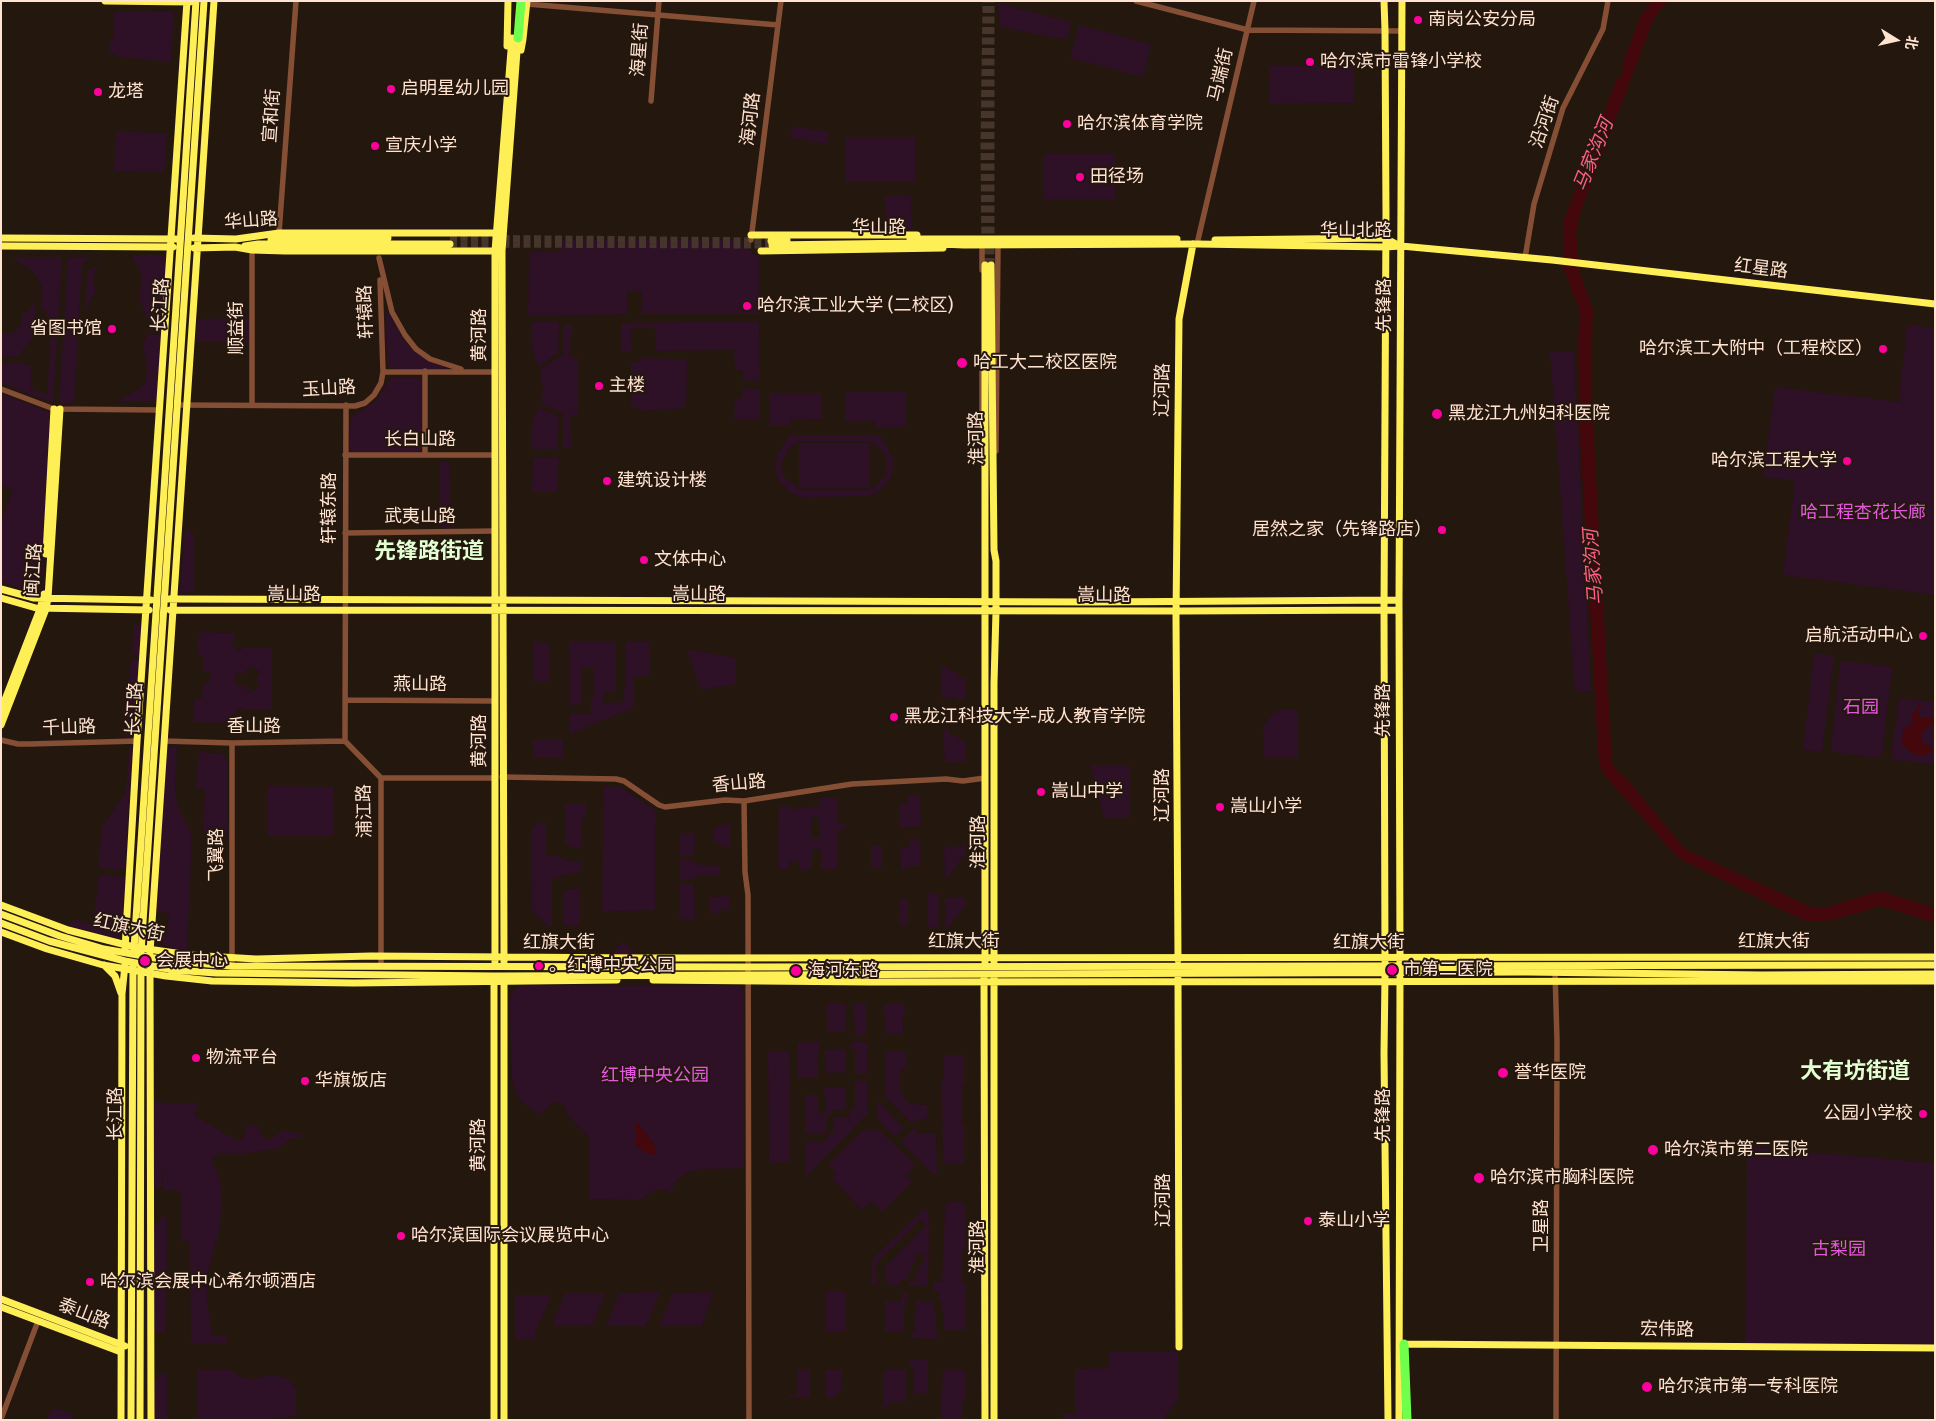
<!DOCTYPE html>
<html>
<head>
<meta charset="utf-8">
<style>
	body { margin:0 }
	#map { position:relative; width:1936px; height:1421px; overflow:hidden; background:#24170d; font-family:"Fira Sans","Noto Sans SC",sans-serif }
	canvas { display:block }
	.frame { position:absolute; inset:0; border:2px solid #ffe2d0; pointer-events:none }
	.north { position:absolute; left:1871px; top:15px; width:50px; height:50px; -webkit-text-stroke:4px #24170d; paint-order:stroke; rotate:100deg; font-size:14px; font-weight:700; line-height:20px; text-align:center; color:#ffe2d0 }
	.north::after { content:''; display:block; margin:auto; width:18px; height:22px; background:#ffe2d0; clip-path:polygon(50% 0,100% 100%,50% 72%,0 100%) }
</style>
</head>
<body>
<div id="map">
<canvas width="1936" height="1421"></canvas>
<div class="frame"></div>
<div class="north">北</div>
</div>
<script>
const ctx = document.querySelector('canvas').getContext('2d');
ctx.lineJoin = 'round';
function paint(path, color) {
  ctx.fillStyle = color;
  ctx.fill(path, 'evenodd');
}
function poly(rows) {
  const path = new Path2D();
  for (const r of rows) {
    path.moveTo(r[0], r[1]);
    for (let i = 2; i < r.length; i += 2) path.lineTo(r[i], r[i + 1]);
  }
  return path;
}
function trace(path, color, width, dash) {
  ctx.strokeStyle = color;
  ctx.lineWidth = width;
  ctx.lineCap = dash ? 'butt' : 'round';
  ctx.setLineDash(dash || []);
  ctx.stroke(path);
}
function write(font, color, halo, rows, align = 'center') {
  ctx.font = font + ' "Fira Sans","Noto Sans SC",sans-serif';
  ctx.lineWidth = 4;
  ctx.setLineDash([]);
  ctx.textBaseline = 'middle';
  ctx.strokeStyle = halo;
  ctx.fillStyle = color;
  for (const [text, x, y, turn = 0] of rows) {
    ctx.save();
    ctx.translate(x, y);
    ctx.rotate((+turn || 0) * Math.PI / 180);
    ctx.textAlign = isNaN(turn) ? turn : align;
    if (halo) ctx.strokeText(text, 0, 0);
    ctx.fillText(text, 0, 0);
    ctx.restore();
  }
}
paint(poly([
	[998,3,1071,22,1067,40,1000,27],
	[114,11,174,12,171,62,120,57,110,52,110,44,114,35],
	[1079,25,1151,44,1143,77,1070,58],
	[1353,65,1353,103,1269,104,1269,66],
	[792,126,829,132,827,144,790,138],
	[120,131,167,134,164,172,114,171,116,139,117,133],
	[846,137,915,137,915,182,845,182],
	[1044,154,1115,154,1115,199,1044,199],
	[885,196,911,196,911,229,885,229],
	[562,239,742,240,741,244,759,258,759,314,641,314,642,291,627,291,628,314,528,316,528,318,529,252,561,251],
	[134,255,166,255,162,321,150,321,147,318,139,299,142,277,139,268,134,260],
	[10,257,62,257,53,403,1,383,1,364,20,362,32,367,31,389,47,394,51,333,46,331,47,312,42,309,42,287,37,278,31,270],
	[95,257,86,260,82,264,74,403,59,403,68,258],
	[102,264,96,269,93,280,96,292,89,302,84,316,88,270],
	[34,293,35,305,34,333,31,341,18,356,3,357,1,355,1,333,12,333,22,324,22,316,31,308,34,300],
	[385,311,387,311,404,340,413,350,425,359,444,366,445,369,399,369,391,368,387,364],
	[250,318,250,342,196,342,197,319],
	[556,321,559,325,558,353,541,365,537,365,531,343,532,324,533,322],
	[759,321,760,381,743,380,742,370,735,370,734,350,656,351,655,328,631,328,631,351,621,351,621,326,622,323],
	[563,325,572,325,572,336,569,337,569,357,577,357,577,415,569,415,569,438,572,438,572,447,563,448,563,414,541,403,543,388,540,371,542,368,563,355],
	[1907,325,1935,328,1935,595,1783,575,1795,481,1763,477,1775,387,1899,402],
	[148,334,162,335,158,401,117,401,140,388,145,382,147,371,143,343],
	[1550,352,1574,352,1591,691,1575,692],
	[641,358,685,359,687,362,686,408,641,411,636,407,631,407,631,362,637,362],
	[392,378,421,378,421,453,352,452,349,450,350,422,354,415,377,400,388,381],
	[743,388,760,389,760,419,734,419,735,399,742,398],
	[845,392,905,392,905,427,876,427,876,421,845,421],
	[1,393,51,413,42,590,23,589,1,582,1,520,13,490,1,485],
	[769,393,822,393,822,419,791,420,790,426,769,426],
	[538,408,541,408,558,417,559,421,557,450,532,449,532,422],
	[788,435,881,435,882,441,887,446,893,460,892,476,881,490,868,496,802,497,795,495,790,492,780,483,775,468,777,454,787,440],
	[801,441,867,441,875,444,884,453,887,460,886,474,875,487,867,490,802,490,785,478,782,470,782,462,789,448],
	[799,443,870,443,870,488,799,488],
	[557,457,559,458,557,492,534,492,532,489,533,460,535,458],
	[440,462,449,462,451,529,440,528],
	[185,530,190,530,190,532,193,533,193,592,180,593],
	[134,625,142,626,139,655,132,654],
	[199,632,235,633,235,639,231,644,239,651,243,648,272,648,272,710,244,710,241,707,233,715,237,719,237,723,193,722,194,699,202,699,203,683,209,683,209,672,203,672,203,656,198,655],
	[250,666,260,672,256,679,260,687,249,693,245,686,236,685,235,673,245,673],
	[569,641,616,641,616,692,603,692,603,703,624,702,624,689,626,688,626,642,649,642,649,676,633,676,633,708,570,734,570,714,591,714,591,699,593,699,593,668,582,668,582,704,569,705],
	[534,642,549,643,549,681,534,682],
	[690,650,736,658,736,684,701,690,688,653,688,651],
	[1814,653,1834,656,1822,752,1803,750],
	[131,659,139,659,134,734,132,737,125,737],
	[1843,661,1889,666,1892,669,1882,755,1877,758,1834,752,1831,748,1840,664],
	[942,668,950,668,950,672,957,672,957,678,966,678,965,700,957,700,956,697,942,697],
	[1899,698,1935,702,1935,764,1893,760,1891,757],
	[1283,709,1298,711,1298,757,1264,758,1263,728,1272,714],
	[943,730,950,730,950,735,958,735,958,740,965,740,966,762,945,762],
	[533,740,563,740,564,758,533,758],
	[177,745,175,792,178,807,192,835,187,950,165,946,159,941,158,936,166,936,169,913,157,912,166,749],
	[129,748,132,748,125,870,100,868,98,867,102,827,126,792],
	[199,752,220,753,223,754,227,761,227,835,203,833,205,789,196,788],
	[1090,765,1129,765,1129,818,1104,818],
	[268,786,334,787,334,836,268,836],
	[604,786,621,787,656,811,655,910,602,912],
	[837,793,837,824,846,824,845,830,837,830,837,870,821,869,821,849,812,849,812,869,800,870,800,861,789,861,789,870,778,869,779,806,789,805,790,809,819,806,820,798,837,797],
	[811,817,820,817,820,837,811,837],
	[908,795,920,795,921,826,900,828,900,804,908,803],
	[565,803,586,803,586,816,582,819,581,847,569,847,569,844,565,844],
	[729,822,729,849,713,841,713,829],
	[537,823,546,823,546,855,554,855,569,861,581,862,580,873,569,874,552,879,552,926,548,926,532,911,531,831],
	[680,833,695,833,694,856,679,856],
	[909,838,920,839,921,866,912,866,901,871,900,847,909,847],
	[871,846,881,846,881,868,871,868],
	[965,846,965,854,945,881,944,847],
	[680,860,691,860,701,865,720,866,720,875,701,875,691,880,680,880],
	[99,874,125,877,122,933,117,938,70,926,73,918,89,924,93,923],
	[680,884,694,884,695,919,679,919],
	[580,888,580,925,564,925,564,891,568,891,568,889],
	[928,893,939,893,938,927,928,927],
	[729,896,729,909,719,909,719,913,710,913,710,897],
	[945,898,965,898,965,906,945,932],
	[900,900,908,900,908,926,899,926],
	[623,941,625,942,637,958,608,958],
	[735,985,741,987,744,991,744,1168,701,1169,687,1172,674,1183,672,1194,665,1190,655,1190,640,1200,590,1199,590,1138,570,1118,562,1103,556,1102,550,1105,539,1115,522,1102,516,1094,512,1080,510,1001,515,988,520,986],
	[829,1003,843,1003,847,1007,847,1009,845,1009,845,1032,827,1032,827,1011,825,1011,825,1007],
	[854,1004,866,1004,866,1036,855,1036],
	[887,1004,903,1004,906,1008,906,1011,904,1012,903,1033,885,1033,885,1011,883,1011,883,1008],
	[819,1042,819,1051,817,1051,818,1078,798,1078,798,1043],
	[852,1042,864,1042,868,1045,867,1072,866,1074,855,1074,855,1050,852,1050],
	[825,1050,846,1050,846,1072,825,1073],
	[771,1051,789,1051,790,1161,788,1162,772,1163,769,1161,768,1053],
	[886,1052,905,1052,905,1069,900,1069,900,1090,905,1100,912,1104,927,1105,927,1119,910,1122,886,1097],
	[944,1055,964,1055,964,1085,961,1086,961,1123,964,1123,964,1163,943,1163,942,1079,944,1079],
	[855,1080,867,1081,868,1113,807,1176,806,1174,806,1141,828,1141,828,1133,833,1133,833,1118,850,1118,850,1110,855,1110],
	[824,1088,845,1088,845,1110,833,1110,832,1115,826,1115,826,1133,805,1133,805,1095,817,1095,817,1112,825,1113,826,1095,823,1094],
	[877,1100,904,1128,895,1137,878,1120],
	[154,1101,162,1101,163,1103,199,1103,194,1115,230,1137,239,1141,246,1134,246,1125,257,1125,263,1138,269,1140,280,1132,287,1131,302,1134,302,1138,292,1138,280,1148,248,1153,221,1153,216,1154,212,1160,213,1167,217,1171,220,1180,222,1200,220,1227,206,1279,208,1308,212,1336,226,1335,227,1343,191,1343,190,1241,181,1241,181,1194,174,1189,163,1192,163,1164,162,1187,153,1188],
	[916,1125,916,1134,936,1134,937,1174,935,1176,901,1142],
	[863,1130,880,1131,914,1163,913,1168,906,1175,912,1182,882,1212,871,1201,861,1210,832,1178,836,1174,830,1167,830,1163],
	[1747,1147,1935,1163,1933,1242,1935,1251,1935,1346,1746,1343],
	[949,1202,962,1202,965,1206,965,1250,962,1250,962,1283,965,1283,965,1330,944,1330,944,1309,942,1309,942,1301,939,1301,939,1292,934,1292,934,1282,942,1282,945,1207],
	[925,1208,928,1210,929,1226,928,1283,926,1286,909,1286,908,1282,916,1282,916,1271,920,1271,920,1263,924,1263,924,1254,916,1254,916,1262,912,1263,912,1271,908,1271,908,1280,901,1280,900,1285,886,1284,885,1267,926,1226,920,1220,876,1263,877,1285,872,1284,872,1261,874,1257],
	[160,1217,167,1217,166,1332,153,1332,154,1225,157,1224],
	[660,1292,646,1326,606,1326,619,1293],
	[714,1292,702,1325,659,1326,673,1293],
	[826,1292,846,1292,846,1331,826,1331],
	[908,1292,908,1300,906,1301,906,1308,904,1308,904,1331,885,1331,885,1301,902,1301,902,1293],
	[565,1293,605,1293,593,1325,552,1326],
	[515,1295,551,1295,535,1334,536,1339,515,1339],
	[916,1301,934,1301,934,1309,936,1310,936,1332,938,1332,938,1339,912,1338,912,1333,914,1333],
	[1110,1352,1177,1352,1177,1400,1163,1420,1063,1420,1063,1414,1075,1414,1075,1369,1108,1368,1110,1366],
	[910,1360,928,1360,928,1393,914,1393,914,1366,910,1366],
	[797,1369,810,1369,810,1397,788,1398,788,1395,797,1395],
	[842,1369,841,1390,833,1398,826,1398,825,1370],
	[943,1369,962,1369,965,1371,965,1402,962,1402,962,1420,941,1420],
	[198,1370,230,1370,242,1378,252,1379,272,1375,287,1378,296,1388,296,1416,262,1420,198,1420],
	[884,1370,906,1370,906,1401,893,1401,884,1409],
	[157,1373,167,1375,167,1420,154,1420,154,1379,157,1379],
	[56,1408,74,1415,72,1420,46,1420,50,1411]
]), '#2e1027');
paint(poly([
	[1652,1,1668,1,1654,18,1580,213,1576,232,1580,274,1593,309,1591,368,1592,406,1612,763,1616,769,1627,779,1685,849,1811,907,1827,907,1872,893,1884,892,1935,908,1935,923,1881,906,1836,919,1818,922,1803,920,1778,908,1678,858,1605,776,1599,765,1580,437,1578,341,1580,311,1564,270,1564,220,1617,78,1619,79,1623,72,1624,66,1622,65,1641,15],
	[1919,704,1921,704,1918,711,1920,718,1935,718,1935,725,1929,726,1921,734,1923,743,1933,748,1931,752,1923,756,1914,754,1901,744,1904,729,1913,723,1911,717],
	[636,1121,652,1141,657,1152,653,1155,650,1155,636,1146]
]), '#43070c');
trace(poly([
	[450,238,771,241],
	[450,244,772,245],
	[985,265,984,144,986,1],
	[991,265,991,1]
]), '#45352a', 7, [7, 3.5]);
trace(poly([
	[1136,1,1248,30,1402,31],
	[527,4,778,25],
	[651,101,659,1],
	[279,233,296,1],
	[751,240,781,1],
	[1197,244,1254,1],
	[982,245,982,270],
	[379,258,392,312,405,335,416,349,430,359,461,369],
	[1525,258,1534,204,1563,108,1603,29,1608,1],
	[380,280,383,372],
	[982,360,982,455],
	[1,389,54,409,159,410],
	[177,405,355,406,365,403,374,395,381,383,383,372,495,372],
	[252,405,252,250],
	[346,405,345,741,381,778,381,966],
	[996,451,998,245],
	[345,455,495,455],
	[425,455,425,371],
	[345,533,495,531],
	[345,700,495,701],
	[1,740,18,744,30,744,137,741],
	[164,741,232,743,345,741],
	[232,743,232,961],
	[502,777,616,779,624,781,659,805,665,807,725,800,744,801,852,784,946,779,963,781,985,778],
	[381,778,495,778],
	[744,801,745,872,748,895,749,1420],
	[1555,972,1557,1040,1556,1420],
	[1,1419,38,1321]
]), '#854f36', 5.5);
trace(poly([
	[105,1,190,2],
	[1384,1,1385,30,1386,215,1384,610,1385,961],
	[507,46,508,1],
	[521,50,523,39,527,1],
	[751,235,917,235],
	[1,238,176,239],
	[194,238,236,239,279,233,498,233],
	[910,239,1177,239],
	[271,240,388,238],
	[1215,240,1385,238,1400,246],
	[771,241,787,240],
	[772,245,917,243,964,245,1197,244,1385,247,1401,246,1552,260,1935,304],
	[1,246,173,247],
	[245,246,258,244,450,244],
	[194,248,235,247,252,250,285,251,498,251],
	[761,251,943,248],
	[991,265,994,550,996,561,996,611,994,683,994,962],
	[46,554,54,409],
	[1,589,34,598,151,600],
	[1,598,36,608,149,610],
	[169,599,1092,602,1399,600],
	[170,610,1181,611,1399,610],
	[1,710,40,609,44,594],
	[1,725,46,609,48,598,60,409],
	[1,905,68,930,134,947,189,955,256,959,371,956,643,958,1935,957],
	[1,914,60,936,104,949,172,961,232,966,748,967,1935,965],
	[1,923,49,941,125,961,174,970,216,973,494,976,1526,972,1762,975,1935,974],
	[1,932,47,949,103,965,166,976,212,981,354,983,617,980],
	[125,949,137,741,187,1],
	[134,949,196,1],
	[141,952,204,1],
	[150,952,214,1],
	[1178,960,1176,616,1179,319,1193,244],
	[495,962,495,251,512,38],
	[504,962,502,251,518,38],
	[985,962,985,265],
	[1400,962,1399,600,1402,1],
	[104,965,115,976,121,993],
	[150,968,151,1420],
	[1385,976,1384,1053,1388,1420],
	[504,978,504,1420],
	[984,978,985,1420],
	[1178,978,1179,1347],
	[653,980,869,982,1935,981],
	[1,1299,125,1346],
	[1,1307,121,1352],
	[1400,1344,1935,1348],
	[121,1420,122,994,125,965],
	[131,1420,133,965],
	[140,1420,141,968],
	[494,1420,494,977],
	[994,1420,994,978],
	[1399,1420,1400,978]
]), '#ffef57', 7);
trace(poly([
	[518,38,521,1],
	[1404,1344,1407,1420]
]), '#70ff4b', 9);
for (const [x, y, r, color] of [
	[1418,20,5,"#fb009d"],
	[1310,62,5,"#fb009d"],
	[391,89,5,"#fb009d"],
	[98,92,5,"#fb009d"],
	[1067,124,5,"#fb009d"],
	[375,146,5,"#fb009d"],
	[1080,177,5,"#fb009d"],
	[747,306,5,"#fb009d"],
	[112,329,5,"#fb009d"],
	[1883,349,5,"#fb009d"],
	[962,363,6,"#fb009d"],
	[599,386,5,"#fb009d"],
	[1437,414,6,"#fb009d"],
	[1847,461,5,"#fb009d"],
	[607,481,5,"#fb009d"],
	[1442,530,5,"#fb009d"],
	[644,560,5,"#fb009d"],
	[1923,636,5,"#fb009d"],
	[894,717,5,"#fb009d"],
	[1041,792,5,"#fb009d"],
	[1220,807,5,"#fb009d"],
	[145,961,6,"#fb009d"],
	[539,966,5,"#fb009d"],
	[1392,970,6,"#fb009d"],
	[796,971,6,"#fb009d"],
	[196,1058,5,"#fb009d"],
	[1503,1073,6,"#fb009d"],
	[305,1081,5,"#fb009d"],
	[1923,1114,5,"#fb009d"],
	[1653,1150,6,"#fb009d"],
	[1479,1178,6,"#fb009d"],
	[1308,1221,5,"#fb009d"],
	[401,1236,5,"#fb009d"],
	[90,1282,5,"#fb009d"],
	[1647,1387,6,"#fb009d"]
]) {
  const dot = new Path2D();
  dot.arc(x, y, r, 0, 2 * Math.PI);
  ctx.fillStyle = color;
  ctx.fill(dot);
  trace(dot, '#24170d', 2);
}
write('18px', '#ffe2d0', '#24170d', [
	["南岗公安分局",1428,20],
	["哈尔滨市雷锋小学校",1320,62],
	["启明星幼儿园",401,89],
	["龙塔",108,92],
	["哈尔滨体育学院",1077,124],
	["宣庆小学",385,146],
	["田径场",1090,177],
	["哈尔滨工业大学 (二校区)",757,306],
	["省图书馆",102,329,"right"],
	["哈尔滨工大附中（工程校区）",1873,349,"right"],
	["哈工大二校区医院",973,363],
	["主楼",609,386],
	["黑龙江九州妇科医院",1448,414],
	["哈尔滨工程大学",1837,461,"right"],
	["建筑设计楼",617,481],
	["居然之家（先锋路店）",1432,530,"right"],
	["文体中心",654,560],
	["启航活动中心",1913,636,"right"],
	["黑龙江科技大学-成人教育学院",904,717],
	["嵩山中学",1051,792],
	["嵩山小学",1230,807],
	["会展中心",156,961],
	["。红博中央公园",549,966],
	["市第二医院",1403,970],
	["海河东路",807,971],
	["物流平台",206,1058],
	["誉华医院",1514,1073],
	["华旗饭店",315,1081],
	["公园小学校",1913,1114,"right"],
	["哈尔滨市第二医院",1664,1150],
	["哈尔滨市胸科医院",1490,1178],
	["泰山小学",1318,1221],
	["哈尔滨国际会议展览中心",411,1236],
	["哈尔滨会展中心希尔顿酒店",100,1282],
	["哈尔滨市第一专科医院",1658,1387]
], 'left');
write('18px', '#ffe2d0', '#24170d', [
	["海星街",640,50,-86],
	["马端街",1221,75,-77],
	["宣和街",272,116,-86],
	["海河路",751,119,-83],
	["沿河街",1545,122,-71],
	["华山路",251,221,-4],
	["华山路",879,228],
	["华山北路",1356,231],
	["红星路",1761,269,7],
	["长江路",161,305,-86],
	["先锋路",1385,305,-90],
	["轩辕路",366,312,-92],
	["顺益街",237,328,-90],
	["黄河路",480,335,-90],
	["玉山路",329,389,-3],
	["辽河路",1163,390,-89],
	["淮河路",977,438,-91],
	["长白山路",420,440],
	["轩辕东路",330,508,-90],
	["武夷山路",420,517],
	["闽江路",34,570,-86],
	["嵩山路",294,595],
	["嵩山路",699,595],
	["嵩山路",1104,596],
	["燕山路",420,685],
	["长江路",135,709,-87],
	["先锋路",1384,710,-90],
	["香山路",254,727],
	["千山路",69,728,-2],
	["黄河路",480,741,-90],
	["香山路",739,784,-5],
	["辽河路",1163,795,-90],
	["浦江路",365,811,-91],
	["淮河路",979,842,-90],
	["飞翼路",217,855,-90],
	["红旗大街",129,928,12],
	["红旗大街",964,942],
	["红旗大街",1774,942],
	["红旗大街",559,943],
	["红旗大街",1369,943],
	["长江路",116,1114,-90],
	["先锋路",1384,1115,-90],
	["黄河路",479,1145,-90],
	["辽河路",1164,1200,-90],
	["卫星路",1542,1226,-90],
	["淮河路",978,1247,-90],
	["泰山路",84,1314,21],
	["宏伟路",1667,1330,1]
]);
write('18px', '#e556e1', '#24170d', [
	["哈工程杏花长廊",1863,513],
	["石园",1861,708],
	["红博中央公园",655,1076],
	["古梨园",1839,1250]
]);
write('italic 19px', '#ff5e88', '#24170d', [
	["马家沟河",1594,155,-68],
	["马家沟河",1594,567,-94]
]);
write('bold 22px', '#e2ffd2', '#24170d', [
	["先锋路街道",429,552],
	["大有坊街道",1855,1072]
]);
</script>
</body>
</html>
